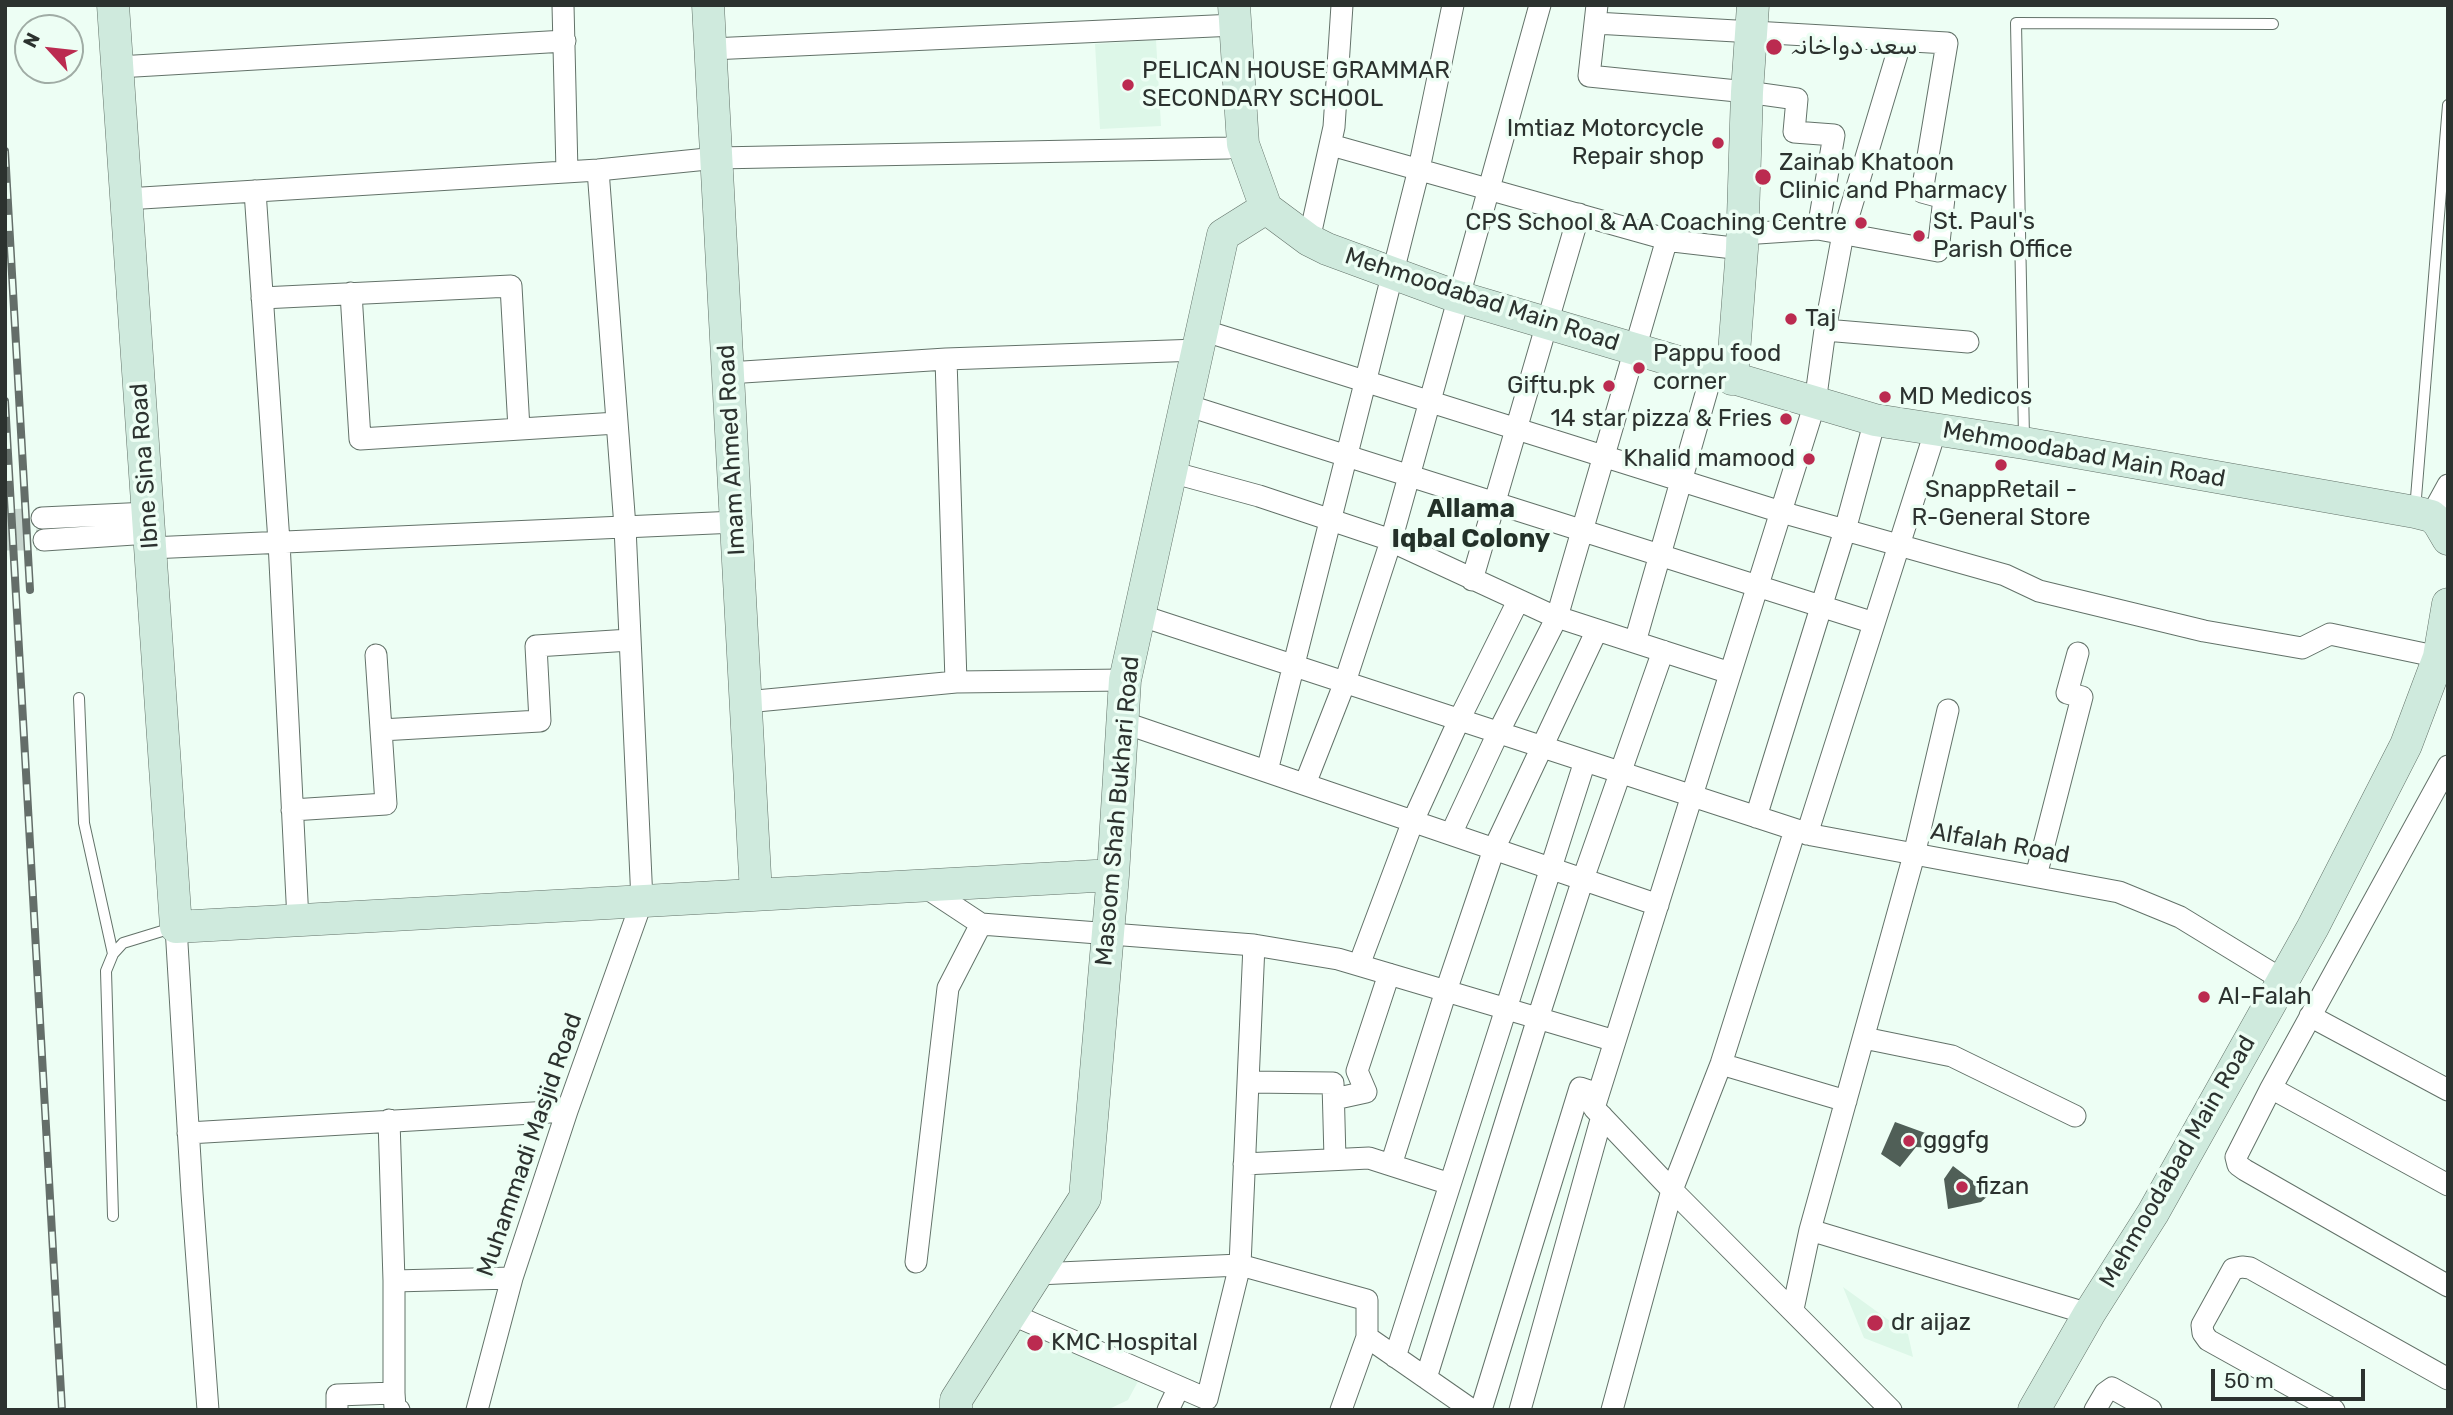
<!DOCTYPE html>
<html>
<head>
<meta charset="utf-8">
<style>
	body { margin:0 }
	#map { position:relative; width:2453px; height:1415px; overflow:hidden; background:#edfef4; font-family:Rubik,sans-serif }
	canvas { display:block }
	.frame { position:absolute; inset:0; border:7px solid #2c322f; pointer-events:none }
	.north { position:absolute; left:14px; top:14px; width:70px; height:70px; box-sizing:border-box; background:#edfef4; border:2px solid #a0aca5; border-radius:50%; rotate:297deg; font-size:19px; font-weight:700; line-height:28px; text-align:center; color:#2c322f }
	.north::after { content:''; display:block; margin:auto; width:24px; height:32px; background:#bb2b50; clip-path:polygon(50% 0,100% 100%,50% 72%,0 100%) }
	.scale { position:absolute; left:2211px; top:1369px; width:154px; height:32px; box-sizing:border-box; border:4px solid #2c322f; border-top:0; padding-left:9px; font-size:21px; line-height:24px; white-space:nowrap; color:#2c322f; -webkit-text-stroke:5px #edfef4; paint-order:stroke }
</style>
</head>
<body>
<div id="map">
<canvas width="2453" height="1415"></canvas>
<div class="frame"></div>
<div class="north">N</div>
<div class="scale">50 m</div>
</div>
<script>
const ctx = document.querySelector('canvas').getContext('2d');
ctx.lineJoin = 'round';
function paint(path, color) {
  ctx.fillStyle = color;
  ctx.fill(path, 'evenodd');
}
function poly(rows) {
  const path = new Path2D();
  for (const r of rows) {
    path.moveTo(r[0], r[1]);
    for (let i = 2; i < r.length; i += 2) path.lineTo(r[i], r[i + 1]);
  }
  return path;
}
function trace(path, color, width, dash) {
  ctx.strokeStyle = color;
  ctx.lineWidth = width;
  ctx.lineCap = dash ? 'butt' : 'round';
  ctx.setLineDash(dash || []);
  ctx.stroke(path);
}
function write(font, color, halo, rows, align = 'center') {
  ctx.font = font + ' Rubik,"Noto Naskh Arabic",sans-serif';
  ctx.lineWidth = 7;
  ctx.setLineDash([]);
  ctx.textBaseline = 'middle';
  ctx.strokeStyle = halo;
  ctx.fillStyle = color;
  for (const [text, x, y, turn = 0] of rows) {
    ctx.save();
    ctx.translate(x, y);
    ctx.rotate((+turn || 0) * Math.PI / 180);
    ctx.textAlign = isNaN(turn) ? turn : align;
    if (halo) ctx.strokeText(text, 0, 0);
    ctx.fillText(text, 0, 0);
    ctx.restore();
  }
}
paint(poly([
	[1156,40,1161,126,1100,129,1095,44],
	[1843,1287,1908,1334,1913,1357,1864,1338],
	[1011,1314,1143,1372,1128,1400,1107,1410,956,1410]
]), '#ddf7e8');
paint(poly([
	[1895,1122,1961,1146,1960,1150,1916,1147,1900,1167,1881,1154],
	[1953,1166,1990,1194,1981,1202,1948,1209,1944,1179]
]), '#505f57');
trace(poly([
	[5,520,42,518],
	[5,540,44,540]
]), '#c6d5cd', 21, [21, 10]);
const lane = poly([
	[2024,438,2016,23,2273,24],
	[2415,510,2448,105],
	[79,698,84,823,113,954],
	[113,1216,106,971,113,954,123,943,172,928]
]);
const street = poly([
	[563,5,567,172],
	[1597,5,1589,76,1747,92,1797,99,1794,132,1834,135,1818,229],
	[1595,23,1947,43,1922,192,1944,198,1938,251,1818,229,1743,234],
	[711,49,1235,25],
	[118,67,565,41],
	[1331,145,1673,241,1742,249],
	[255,191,279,542,298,920],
	[126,199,598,170,717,158,1228,148,1243,144],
	[1309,240,1334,127,1342,5],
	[351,293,360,439,617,423],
	[262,298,511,286,519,429],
	[1202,330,1781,512,2005,575,2039,591,2204,631,2302,648,2330,634,2439,657],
	[1825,330,1968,342],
	[946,359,956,682],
	[728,373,946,359,1198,350],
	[1186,405,1874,623],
	[1171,472,1259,496,1382,537,1551,615,1730,673],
	[2431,516,2448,485],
	[42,518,148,513],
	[44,540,149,533],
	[150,548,736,522],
	[1472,580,1579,214],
	[1139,615,1812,835,2119,892,2180,917,2283,980],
	[1635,642,1712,373],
	[746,702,956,682,1125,680],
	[1122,722,1658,905],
	[381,730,540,721,536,646,630,640],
	[2448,766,2271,1088,2236,1157,2238,1165,2245,1170,2448,1286],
	[1267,771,1419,169,1453,5],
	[1305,784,1345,682,1391,541,1540,5],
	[292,810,386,804,376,655],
	[1756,817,1845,530,1875,420],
	[1451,834,1498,733,1557,617,1667,239],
	[1807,834,1936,429],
	[2036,876,2082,697,2067,693,2078,653],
	[922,885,981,924,1254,945,1338,959,1615,1041],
	[176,927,192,1193,208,1410],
	[1359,965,1413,821,1459,720,1518,601],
	[2310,1016,2448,1090],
	[1864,1038,1952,1056,2075,1116],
	[1721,1064,1846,1101],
	[1248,1082,1333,1083,1335,1159],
	[2271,1088,2448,1185],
	[1334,1099,1366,1092,1357,1071,1389,974],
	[389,1120,394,1281,394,1393,395,1408,399,1410],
	[188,1133,567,1111],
	[1244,1164,1369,1158,1450,1184],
	[1391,1165,1446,991,1494,849,1597,630],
	[1810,1230,2089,1314],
	[916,1262,948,988,981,924],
	[1037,1274,1240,1265,1367,1300,1367,1337,1472,1410],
	[394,1281,512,1278],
	[1793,1309,1810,1230,1914,855,1948,710],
	[1011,1314,1207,1399,1240,1265,1254,945],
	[1395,1357,1585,761],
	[1426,1378,1538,1018,1583,879,1663,651],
	[337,1410,337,1395,394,1393],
	[477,1410,512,1278,567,1111,642,901,625,527,598,170],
	[1168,1410,1179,1387],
	[1341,1410,1367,1337],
	[1481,1410,1580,1088,1598,1094],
	[1520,1410,1602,1116],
	[1612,1410,1672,1190,1721,1064,1795,830],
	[1891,1410,1672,1190,1594,1108,1815,403,1825,330,1843,234,1901,41],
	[2095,1410,2105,1393,2112,1388,2151,1410],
	[2334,1410,2208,1340,2203,1333,2202,1325,2233,1269,2242,1267,2250,1268,2448,1379]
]);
const secondary = poly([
	[113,5,176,927,1113,875],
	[708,5,756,894],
	[1234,5,1243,144,1266,208,1309,240,1327,249,1452,295,1875,420,2024,443,2415,512,2431,516,2438,522,2448,539],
	[1732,379,1742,249,1747,92,1753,5],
	[956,1410,956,1400,1085,1198,1113,875,1125,680,1223,235,1266,208],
	[2034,1410,2089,1314,2153,1213,2313,927,2406,745,2439,657,2448,604]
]);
trace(lane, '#637269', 12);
trace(street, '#637269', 23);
trace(secondary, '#637269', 33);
trace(lane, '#fff', 10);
trace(street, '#fff', 21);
trace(secondary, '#cfeadd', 32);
const rail = poly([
	[5,151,30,590],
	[5,401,62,1410]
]);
trace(rail, '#646e69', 8);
trace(rail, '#edfef4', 5, [16]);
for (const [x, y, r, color] of [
	[1774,47,9,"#bb2b50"],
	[1128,85,7,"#bb2b50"],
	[1718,143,7,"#bb2b50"],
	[1763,177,9,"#bb2b50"],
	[1861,223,7,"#bb2b50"],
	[1919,236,7,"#bb2b50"],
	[1791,319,7,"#bb2b50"],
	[1639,368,7,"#bb2b50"],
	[1609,386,7,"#bb2b50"],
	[1885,397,7,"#bb2b50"],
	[1786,419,7,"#bb2b50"],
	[1809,459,7,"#bb2b50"],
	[2001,465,7,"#bb2b50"],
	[2204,997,7,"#bb2b50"],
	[1909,1141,7,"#bb2b50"],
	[1962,1187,7,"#bb2b50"],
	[1875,1323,9,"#bb2b50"],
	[1035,1343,9,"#bb2b50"]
]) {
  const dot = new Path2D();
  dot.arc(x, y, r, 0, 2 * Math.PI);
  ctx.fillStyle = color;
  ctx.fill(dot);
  trace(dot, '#edfef4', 2.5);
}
write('24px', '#2c322f', '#edfef4', [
	["سعد دواخانہ",1790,47],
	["PELICAN HOUSE GRAMMAR",1142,71],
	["SECONDARY SCHOOL",1142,99],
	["Imtiaz Motorcycle",1704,129,"right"],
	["Repair shop",1704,157,"right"],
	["Zainab Khatoon",1779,163],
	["Clinic and Pharmacy",1779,191],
	["St. Paul's",1933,222],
	["Parish Office",1933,250],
	["CPS School & AA Coaching Centre",1847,223,"right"],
	["Taj",1805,319],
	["Pappu food",1653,354],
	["corner",1653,382],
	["Giftu.pk",1595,386,"right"],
	["MD Medicos",1899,397],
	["14 star pizza & Fries",1772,419,"right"],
	["Khalid mamood",1795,459,"right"],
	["SnappRetail -",2001,490,"center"],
	["R-General Store",2001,518,"center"],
	["Al-Falah",2218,997],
	["gggfg",1923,1141],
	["fizan",1976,1187],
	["dr aijaz",1891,1323],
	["KMC Hospital",1051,1343]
], 'left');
write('24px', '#2c322f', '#edfef4', [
	["Mehmoodabad Main Road",1482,300,18],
	["Imam Ahmed Road",732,450,-93],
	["Mehmoodabad Main Road",2084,455,10],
	["Ibne Sina Road",145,466,-94],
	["Masoom Shah Bukhari Road",1118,811,-85],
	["Alfalah Road",2000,844,10],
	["Muhammadi Masjid Road",530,1145,-71],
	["Mehmoodabad Main Road",2178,1162,-60]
]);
write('bold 26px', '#233129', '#edfef4', [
	["Allama",1471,509],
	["Iqbal Colony",1471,539]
]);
</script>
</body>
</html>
